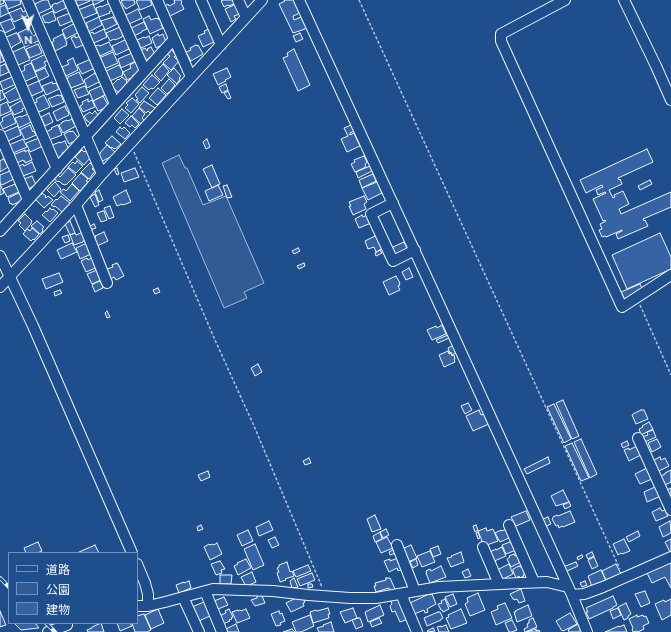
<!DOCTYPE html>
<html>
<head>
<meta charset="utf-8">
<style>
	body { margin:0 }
	#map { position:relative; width:671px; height:632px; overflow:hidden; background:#1f4e8c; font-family:"Public Sans","Noto Sans JP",sans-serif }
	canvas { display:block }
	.legend { position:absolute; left:8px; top:552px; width:130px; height:72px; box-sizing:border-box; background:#1f4e8c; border:1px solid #7391ba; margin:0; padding:5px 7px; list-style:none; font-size:12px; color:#f2f6ff }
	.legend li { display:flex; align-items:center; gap:8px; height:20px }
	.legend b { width:20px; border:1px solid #7391ba }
	.north { position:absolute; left:8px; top:8px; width:40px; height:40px; -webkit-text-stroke:3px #1f4e8c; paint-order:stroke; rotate:178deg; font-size:11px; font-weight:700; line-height:16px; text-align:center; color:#f2f6ff }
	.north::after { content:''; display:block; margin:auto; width:14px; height:18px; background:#f2f6ff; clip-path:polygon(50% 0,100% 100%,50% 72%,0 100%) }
</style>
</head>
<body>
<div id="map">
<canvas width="671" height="632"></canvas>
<ul class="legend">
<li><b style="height:5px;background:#1f4e8c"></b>道路</li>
<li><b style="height:11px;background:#305b95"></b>公園</li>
<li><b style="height:11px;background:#3563a3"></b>建物</li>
</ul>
<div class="north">N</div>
</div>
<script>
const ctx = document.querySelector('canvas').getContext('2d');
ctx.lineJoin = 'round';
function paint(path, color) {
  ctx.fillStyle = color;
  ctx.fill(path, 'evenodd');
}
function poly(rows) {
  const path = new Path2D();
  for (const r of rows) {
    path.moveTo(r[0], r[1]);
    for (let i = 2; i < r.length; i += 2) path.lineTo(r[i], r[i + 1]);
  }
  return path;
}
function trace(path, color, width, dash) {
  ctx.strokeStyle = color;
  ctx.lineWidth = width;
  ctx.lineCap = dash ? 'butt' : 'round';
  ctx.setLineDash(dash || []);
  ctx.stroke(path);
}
const green = poly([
	[179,155,185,168,187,168,203,205,226,196,264,283,244,292,247,298,224,308,162,163,179,155]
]);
paint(green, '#305b95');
trace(green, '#a8bbd7', 1);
const building = poly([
	[0,0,3,0,4,3,0,5,0,0],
	[4,0,20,0,21,2,20,2,21,4,8,9,4,0],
	[43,0,48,0,51,8,38,14,35,4,43,0],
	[64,0,67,6,65,6,66,8,55,13,51,6,53,6,52,5,56,3,56,4,64,0],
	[75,0,90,0,90,1,78,6,75,0],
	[92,0,104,0,94,5,92,0],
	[124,0,134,0,135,4,126,9,125,7,124,7,121,1,124,0],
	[138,0,150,0,152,5,140,10,136,1,138,0],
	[174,0,181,0,182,2,181,3,184,9,170,16,165,6,168,4,169,6,175,3,174,0],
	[223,0,234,0,236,3,229,6,228,5,224,7,221,1,223,0],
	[284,0,294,0,299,12,298,13,298,14,293,16,294,20,301,17,306,27,305,29,293,33,279,4,285,1,284,0],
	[110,3,113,10,109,12,110,13,99,17,96,8,101,6,101,7,110,3],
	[93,4,97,13,82,19,78,10,93,4],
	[236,4,240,14,234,16,236,19,231,22,225,9,236,4],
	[5,5,9,13,0,17,0,7,5,5],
	[21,8,23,12,27,10,29,15,14,22,9,13,21,8],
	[138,9,142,18,129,24,124,16,138,9],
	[53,11,56,20,48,23,47,22,45,23,42,16,53,11],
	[70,13,72,18,71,19,72,21,60,26,57,18,70,13],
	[149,16,151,20,156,18,157,19,158,18,159,20,160,19,163,25,161,25,163,28,150,34,143,19,149,16],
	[99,17,102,25,88,32,86,28,88,28,86,23,99,17],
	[113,17,117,24,105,30,101,21,113,17],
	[11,19,15,28,5,33,0,23,11,19],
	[144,22,147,29,142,31,142,32,134,36,131,28,144,22],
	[75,23,79,32,66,39,62,30,75,23],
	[120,27,123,32,122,33,123,35,122,36,122,37,115,40,114,39,110,41,106,33,120,27],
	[29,28,33,36,37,34,40,40,25,47,18,33,29,28],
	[104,29,107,37,92,44,88,34,93,32,94,34,104,29],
	[209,29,214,42,203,47,198,36,205,33,204,31,209,29],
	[16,33,17,33,21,42,12,47,12,48,9,49,5,39,7,38,6,37,16,33],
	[300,33,303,39,296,42,293,36,300,33],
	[63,34,67,43,66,43,67,45,55,51,52,42,54,41,53,39,63,34],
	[158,34,159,36,163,34,166,42,162,44,162,45,156,48,152,38,158,34],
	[75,36,76,38,80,36,84,43,82,44,83,45,76,48,71,38,75,36],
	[149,36,152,43,141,48,137,40,144,37,145,38,149,36],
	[127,39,130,46,128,47,129,49,116,55,112,46,127,39],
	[109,42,113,50,100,56,95,46,99,45,100,46,109,42],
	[38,44,42,53,30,58,26,49,38,44],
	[196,45,197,46,198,45,203,54,191,61,186,52,191,50,190,48,196,45],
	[24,47,30,60,16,66,12,56,14,55,13,52,24,47],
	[151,47,155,54,145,61,139,51,145,48,147,51,148,50,147,49,151,47],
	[171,49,176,55,174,57,179,61,171,70,163,63,170,56,167,54,171,49],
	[294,49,310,85,298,91,283,58,288,56,287,53,294,49],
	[0,52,4,61,0,63,0,52],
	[113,52,118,63,104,69,99,58,113,52],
	[132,53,136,61,121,68,118,59,132,53],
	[46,54,49,60,44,62,46,66,35,71,31,61,46,54],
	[73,58,78,70,66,76,65,74,64,75,62,72,64,71,62,67,69,64,67,61,73,58],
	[91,59,95,68,82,74,77,65,91,59],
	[137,61,140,71,138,73,132,76,133,77,127,80,123,72,131,68,130,65,137,61],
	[31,63,37,76,24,82,19,73,25,70,24,66,31,63],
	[5,64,9,72,0,76,0,66,5,64],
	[163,64,169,71,161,81,154,74,163,64],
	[119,65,123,72,122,73,123,75,110,81,106,71,119,65],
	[45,68,49,76,39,81,35,72,45,68],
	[174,68,181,76,179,78,180,79,177,84,167,75,174,68],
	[227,68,231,77,225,80,226,81,218,85,213,74,227,68],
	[79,72,84,83,71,88,67,79,68,78,68,77,79,72],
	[95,73,95,74,98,73,101,81,87,88,84,80,95,73],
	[152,75,160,82,153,89,151,88,149,90,143,85,152,75],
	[12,77,16,84,3,90,0,82,12,77],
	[122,77,127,81,126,82,128,84,119,93,111,86,118,79,119,80,122,77],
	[169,79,175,85,169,93,169,92,167,94,161,88,169,79],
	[39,81,43,91,29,97,27,86,39,81],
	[52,82,53,84,56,83,59,89,46,95,42,86,52,82],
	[226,84,228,90,222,93,219,87,226,84],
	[103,85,106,92,104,93,105,95,93,101,89,91,103,85],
	[85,86,89,94,78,98,74,90,85,86],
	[16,87,21,98,9,103,4,94,16,87],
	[142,87,149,93,140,103,136,100,138,99,135,95,142,87],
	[158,88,166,95,157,105,149,98,158,88],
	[0,90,1,91,2,90,5,98,0,101,0,90],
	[228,91,231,98,228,99,224,93,228,91],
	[44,95,50,107,39,112,38,110,37,110,37,109,36,109,34,105,35,105,34,103,37,102,36,99,44,95],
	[58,95,59,96,61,95,64,102,52,107,48,99,58,95],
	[103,96,108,105,107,105,108,107,98,111,93,101,103,96],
	[132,98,139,104,131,113,125,108,128,105,126,103,132,98],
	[24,99,27,107,22,109,23,111,14,115,10,107,24,99],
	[88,99,88,102,92,100,95,107,83,112,80,106,83,104,82,102,88,99],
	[144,101,155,108,150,113,148,111,146,113,139,107,144,101],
	[7,102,11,111,0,116,0,105,7,102],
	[65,106,67,111,68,111,69,114,69,115,57,121,53,112,65,106],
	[139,108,145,114,142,118,144,120,141,124,132,116,139,108],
	[122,109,129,115,120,124,114,118,122,109],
	[95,111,99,116,90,123,88,121,87,121,84,116,90,112,92,114,95,111],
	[12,113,16,123,3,129,0,123,3,121,2,118,12,113],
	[49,113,53,122,45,126,41,117,49,113],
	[28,114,31,122,19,128,15,118,21,116,21,117,28,114],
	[131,116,139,124,135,128,132,125,130,127,125,123,131,116],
	[72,119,74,124,75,123,76,126,63,133,59,125,62,123,62,122,67,120,68,121,72,119],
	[30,125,33,132,34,131,36,135,25,140,20,130,30,125],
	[58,125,62,135,49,140,46,132,52,129,51,128,58,125],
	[351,125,354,131,350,133,350,135,354,133,360,146,347,152,341,139,348,136,344,128,351,125],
	[18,126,21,135,8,141,4,132,18,126],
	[120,127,122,129,124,127,130,133,125,139,116,132,120,127],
	[70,131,70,132,73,131,79,139,69,144,64,134,70,131],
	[112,136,121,144,115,149,115,148,114,149,112,147,111,148,105,143,112,136],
	[39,138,43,146,30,152,26,143,39,138],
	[23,139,27,147,13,153,9,145,23,139],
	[207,139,210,147,206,149,203,142,204,141,207,139],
	[65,141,69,150,62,153,63,156,57,158,52,145,60,142,60,143,65,141],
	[107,145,115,152,109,158,108,158,107,159,106,159,103,161,98,156,101,153,100,153,107,145],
	[647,149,653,162,618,178,619,180,620,179,622,184,609,190,613,198,615,197,614,195,623,191,629,204,619,209,621,214,671,192,671,207,643,219,644,221,645,220,648,226,618,239,616,234,622,231,622,230,606,237,605,236,602,237,599,230,602,229,600,224,606,221,605,220,603,221,593,199,606,193,605,192,598,195,596,190,603,187,602,185,586,193,580,180,647,149],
	[25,150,25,152,28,150,32,160,25,163,25,161,23,161,23,160,17,163,13,155,25,150],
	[82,150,84,152,85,151,90,154,91,157,84,165,75,157,82,150],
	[364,156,367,162,365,165,366,167,355,172,351,164,355,162,354,160,364,156],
	[3,159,4,160,8,167,0,172,0,161,3,159],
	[77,161,83,166,76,173,68,167,73,162,75,164,77,161],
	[32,162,36,171,23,176,18,167,23,164,24,166,32,162],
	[90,163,94,167,92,169,95,171,89,179,81,172,90,163],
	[212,165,220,184,212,188,203,169,212,165],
	[370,166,372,171,358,178,356,172,370,166],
	[68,168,76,175,66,185,66,184,64,185,63,184,62,184,59,181,58,182,54,179,58,175,60,177,68,168],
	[117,168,119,174,117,175,114,169,117,168],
	[135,168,139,177,124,182,121,173,135,168],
	[10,171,14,179,2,185,0,182,0,175,10,171],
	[81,173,88,179,86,181,88,182,80,191,72,183,81,173],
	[373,174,376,181,362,188,359,180,373,174],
	[32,176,36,185,28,189,24,179,32,176],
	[650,180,652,184,640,190,638,186,650,180],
	[55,182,61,189,54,197,47,190,55,182],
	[377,182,382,193,368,200,362,188,377,182],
	[0,184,4,193,0,195,0,184],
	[15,184,19,192,7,197,3,189,15,184],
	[72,184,79,191,70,201,60,192,64,189,66,191,72,184],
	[218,185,223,195,209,201,205,191,218,185],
	[227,185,232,197,227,198,223,186,227,185],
	[99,190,103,200,99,202,95,192,99,190],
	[126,190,131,202,123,205,122,204,117,206,113,197,126,190],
	[21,192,23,199,21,201,12,205,11,203,10,204,8,198,21,192],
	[42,193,46,196,45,197,46,198,48,196,53,200,44,208,35,199,40,194,41,195,42,193],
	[95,194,99,205,95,207,90,197,95,194],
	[61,196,70,203,62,212,55,206,54,207,51,205,56,199,57,200,61,196],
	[364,196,367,202,364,204,366,209,353,215,349,206,351,206,349,202,364,196],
	[110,206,114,217,109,219,104,208,110,206],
	[50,208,52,210,53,209,58,213,50,222,42,215,46,211,47,212,50,208],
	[103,211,104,211,107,220,101,222,97,213,103,211],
	[25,214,32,221,31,223,31,224,25,231,19,225,21,223,18,221,25,214],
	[362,215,363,217,367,215,371,223,359,228,355,219,362,215],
	[37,221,44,227,42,229,43,231,40,234,31,226,37,221],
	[70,221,75,233,70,235,65,224,70,221],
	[94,224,96,228,90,230,88,227,94,224],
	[32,228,39,234,34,240,33,239,31,241,23,234,27,229,30,231,32,228],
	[83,232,86,240,83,241,83,242,74,245,70,235,75,233,76,235,83,232],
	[104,232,108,241,97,246,94,238,96,237,95,236,104,232],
	[660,233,671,257,671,269,627,289,612,255,660,233],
	[68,235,70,241,65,243,62,237,68,235],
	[377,235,381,242,379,243,382,249,376,252,374,247,368,249,365,241,377,235],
	[404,242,408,250,395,257,391,248,404,242],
	[72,243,77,252,61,259,57,250,72,243],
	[87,243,91,254,80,259,76,248,87,243],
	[298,248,300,251,294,254,292,251,298,248],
	[380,250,382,253,376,256,375,253,380,250],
	[93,257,98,267,86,272,81,261,87,258,88,260,93,257],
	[117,263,117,264,118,264,124,276,116,280,114,277,111,279,107,269,113,267,112,265,117,263],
	[304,263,305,266,299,269,297,266,304,263],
	[409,268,413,277,406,280,402,272,409,268],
	[97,270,101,280,92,284,87,274,97,270],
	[59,273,63,282,46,289,42,279,59,273],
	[396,276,400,283,399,283,400,285,398,286,400,290,389,295,383,282,396,276],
	[100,281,101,283,102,282,103,286,102,287,103,288,95,292,92,285,95,283,100,281],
	[640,284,643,290,625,300,621,292,640,284],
	[158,288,160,292,155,294,153,290,158,288],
	[60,290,62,293,55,296,54,292,60,290],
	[107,311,110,317,107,318,105,313,107,311],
	[442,325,446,334,432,340,427,330,436,326,437,328,442,325],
	[448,335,449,338,438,343,436,340,448,335],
	[454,345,458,352,452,355,451,352,450,353,448,348,454,345],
	[448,351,449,354,451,353,452,356,454,355,455,359,454,359,455,362,444,367,439,355,448,351],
	[258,364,262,372,255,376,251,368,258,364],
	[563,400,579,436,572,439,556,403,563,400],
	[468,403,472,410,465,414,461,406,468,403],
	[554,404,571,439,564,443,547,407,554,404],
	[479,410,481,415,484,414,489,424,473,431,466,416,479,410],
	[641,410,644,410,648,419,636,424,632,415,633,414,641,410],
	[649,422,653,429,641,435,639,429,643,427,642,426,649,422],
	[653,430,656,437,645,442,642,437,648,435,647,432,653,430],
	[581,439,597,474,590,478,574,442,581,439],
	[657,439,661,447,652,452,648,443,657,439],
	[627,441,629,445,623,448,621,444,627,441],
	[572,443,589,478,581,481,565,446,572,443],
	[637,446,641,455,629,461,624,450,629,448,629,450,637,446],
	[548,457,550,463,527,474,524,469,548,457],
	[660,457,661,460,665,458,669,466,657,472,652,461,660,457],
	[309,458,311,463,305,465,303,461,309,458],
	[647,468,652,479,640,484,635,474,647,468],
	[671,470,671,482,663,486,659,477,665,474,665,473,671,470],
	[208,471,210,477,201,481,198,475,208,471],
	[655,487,661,496,647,502,644,492,655,487],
	[671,488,671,500,665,491,671,488],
	[563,490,569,502,556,506,551,496,563,490],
	[569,502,571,506,565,509,563,505,569,502],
	[660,508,662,511,665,510,668,516,656,521,652,512,660,508],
	[526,511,530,520,516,526,511,517,526,511],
	[570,511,575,522,563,527,562,526,559,528,558,525,556,526,552,519,553,518,553,517,557,515,558,516,570,511],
	[375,515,381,529,372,532,367,519,375,515],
	[548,517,551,524,544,527,541,520,548,517],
	[269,521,273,530,259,536,256,527,269,521],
	[670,521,671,533,663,537,659,527,670,521],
	[201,525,203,529,198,531,197,527,201,525],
	[476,525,478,530,475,532,473,526,476,525],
	[486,528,487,531,493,529,498,541,484,546,478,531,486,528],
	[386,529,389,535,383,538,380,532,386,529],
	[507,529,511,537,500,542,495,533,501,530,501,531,507,529],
	[248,530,253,541,242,546,237,535,248,530],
	[638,531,640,536,629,542,626,537,638,531],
	[380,532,382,539,375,542,373,536,380,532],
	[478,532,480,538,478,539,476,533,478,532],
	[275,537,279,545,272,548,268,540,275,537],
	[387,537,393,548,381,553,376,542,387,537],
	[624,539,630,551,622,554,621,553,618,555,613,544,624,539],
	[671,539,671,552,670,552,665,542,671,539],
	[38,542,42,551,37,553,26,553,24,548,38,542],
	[510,542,511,543,513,542,516,550,506,554,502,545,510,542],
	[217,543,222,554,210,560,204,547,209,544,210,545,213,544,214,545,217,543],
	[255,544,264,565,253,570,244,549,255,544],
	[95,545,99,553,77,553,95,545],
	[411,545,417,558,408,562,402,549,411,545],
	[438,546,441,554,433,557,430,549,438,546],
	[502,547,506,556,492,562,488,553,496,549,496,550,502,547],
	[395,549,396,553,390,555,389,552,395,549],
	[430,551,435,562,422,567,417,556,430,551],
	[461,552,464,562,451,567,447,558,452,557,451,556,461,552],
	[592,552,594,556,588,559,586,555,592,552],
	[514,554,515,556,518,555,521,562,511,567,507,559,510,557,509,556,514,554],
	[582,555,583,557,578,560,577,557,582,555],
	[594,557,598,566,592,569,588,560,594,557],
	[398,558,403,569,398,571,397,568,389,572,384,561,390,559,390,561,398,558],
	[246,559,251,568,238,575,234,566,238,564,237,563,246,559],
	[416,559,418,565,413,568,410,562,416,559],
	[220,561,225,569,221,570,222,573,216,575,211,564,220,561],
	[287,562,290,572,292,571,294,576,285,579,286,580,280,582,277,573,279,572,277,568,279,567,279,565,287,562],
	[576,562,578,566,565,572,563,567,576,562],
	[670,562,671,563,671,588,665,577,652,583,647,573,670,562],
	[509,564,513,574,503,579,502,577,500,577,497,570,509,564],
	[616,564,621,574,606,580,602,571,616,564],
	[308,565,311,571,296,577,293,571,308,565],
	[441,566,446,577,430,583,426,573,427,573,426,571,430,569,431,571,441,566],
	[519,566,520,567,523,566,526,573,523,575,524,576,520,578,519,576,516,578,513,571,513,569,519,566],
	[468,569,471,576,465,578,462,572,468,569],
	[601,570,606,581,592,587,588,576,601,570],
	[252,572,256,582,247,586,246,585,245,585,241,577,252,572],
	[312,573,315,580,300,586,297,579,312,573],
	[220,575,232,575,231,584,220,584,220,575],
	[294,578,298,587,292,588,290,581,294,578],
	[386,578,390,578,395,589,390,591,389,588,376,592,374,586,376,586,375,583,386,580,386,578],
	[189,581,191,588,179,593,176,585,184,582,184,583,189,581],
	[585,581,587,585,582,587,580,583,585,581],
	[308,584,312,584,313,587,308,588,308,584],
	[521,589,525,601,519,603,517,599,514,600,514,599,513,599,510,594,521,589],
	[645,591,650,603,641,607,635,594,645,591],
	[478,593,485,610,470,616,465,604,468,602,467,598,478,593],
	[429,594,429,595,432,594,436,604,427,609,428,612,425,613,424,610,414,614,409,604,412,602,429,594],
	[453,594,457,604,450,607,445,597,453,594],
	[260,595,261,596,262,596,265,603,255,606,251,600,257,598,257,596,260,595],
	[300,596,302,596,305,602,303,603,304,606,291,612,286,603,300,596],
	[613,596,617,605,613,607,613,608,589,619,586,612,588,612,586,608,613,596],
	[224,597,228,605,218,609,214,601,224,597],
	[399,598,408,619,400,622,395,611,392,612,390,606,392,604,391,601,399,598],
	[445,599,449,609,443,612,442,610,441,610,438,604,442,603,441,601,445,599],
	[671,599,671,615,662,620,655,604,664,600,665,602,671,599],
	[204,602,210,616,199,621,192,607,204,602],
	[505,603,512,618,496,625,491,612,498,609,497,606,505,603],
	[626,603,631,614,628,616,628,618,624,620,618,607,626,603],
	[380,605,384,615,368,622,365,612,380,605],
	[528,605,532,616,517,622,514,612,516,612,515,611,528,605],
	[328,608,330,614,328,614,329,618,313,623,310,612,316,610,317,611,328,608],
	[353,608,357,618,345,623,344,620,344,621,340,612,353,608],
	[618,608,621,615,613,619,610,611,618,608],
	[158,609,164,623,151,629,145,615,158,609],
	[229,609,233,617,231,618,232,619,229,620,230,621,223,624,220,617,221,617,221,615,226,613,225,611,229,609],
	[246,609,250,618,237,623,232,612,238,610,238,611,240,610,241,611,246,609],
	[461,609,467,623,451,629,446,618,449,617,448,615,461,609],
	[0,611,6,625,0,627,0,611],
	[279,611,280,614,282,613,285,621,280,623,281,625,276,626,271,614,279,611],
	[438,612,440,612,443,618,441,619,441,620,427,626,424,618,438,612],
	[570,613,577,624,563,631,563,630,562,631,556,621,570,613],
	[144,614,151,630,147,632,135,632,132,623,137,623,137,616,144,614],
	[310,615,314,626,301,632,296,632,292,622,310,615],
	[637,615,637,617,643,615,644,617,646,616,649,623,643,626,644,629,638,632,637,631,633,632,632,629,633,628,629,619,637,615],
	[358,618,360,618,363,626,356,629,352,620,358,618],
	[379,618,382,623,372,627,370,622,379,618],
	[533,618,537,627,525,632,524,629,528,627,527,624,529,623,529,620,533,618],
	[512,620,517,630,512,632,509,632,505,623,512,620],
	[331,622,334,632,319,632,317,628,324,626,323,625,331,622],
	[14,623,35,623,39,628,38,628,21,630,14,623],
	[101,623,104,632,88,632,87,630,92,628,92,627,101,623],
	[117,623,130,623,132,626,120,631,117,623],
	[236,624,239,632,228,632,226,629,236,624],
	[578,624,581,630,578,632,569,632,568,630,578,624],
	[446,625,449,632,439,632,437,627,441,626,441,627,446,625],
	[624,625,627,632,605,632,619,626,619,627,624,625],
	[433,628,435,631,428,632,427,631,433,628],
	[292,629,295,632,283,632,292,629],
	[536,629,536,631,539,630,540,632,527,632,536,629]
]);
paint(building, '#3563a3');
trace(building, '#f2f6ff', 1);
const minor = poly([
	[27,0,102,174],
	[69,0,115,104],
	[113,0,145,71],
	[157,0,191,77],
	[201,0,221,45],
	[238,0,246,17],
	[299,0,435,295,572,595,587,632],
	[565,0,501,34,501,41,622,307,671,275],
	[624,0,656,66,671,100],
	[0,36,57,169],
	[0,135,28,200],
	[393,203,371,214,393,261,415,250],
	[76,205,107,283],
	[0,231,174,39],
	[0,256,33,326,132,553],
	[0,287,76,205,102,174,262,0],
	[638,438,671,510],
	[509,525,534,582],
	[397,545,415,591],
	[483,547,499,584],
	[137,564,145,583,148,594,148,606],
	[205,591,222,632],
	[401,594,417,632],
	[572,595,584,594,603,587,671,557],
	[183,597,199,632],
	[137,606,148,606,165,602,213,589,273,591,308,595,350,598,376,598,439,587,521,583,547,582,568,587],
	[48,632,67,625]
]);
trace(minor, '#f2f6ff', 12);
trace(poly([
	[359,0,520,351,620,569],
	[134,152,215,340,254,426,322,587],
	[640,305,671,375]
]), '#b3c4dc', 1.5, [3, 2]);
trace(minor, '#1f4e8c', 10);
const rail = poly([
	[0,578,9,587],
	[46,623,55,632]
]);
trace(rail, '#f2f6ff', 4);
trace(rail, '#1f4e8c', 2.5, [8]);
</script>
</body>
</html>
